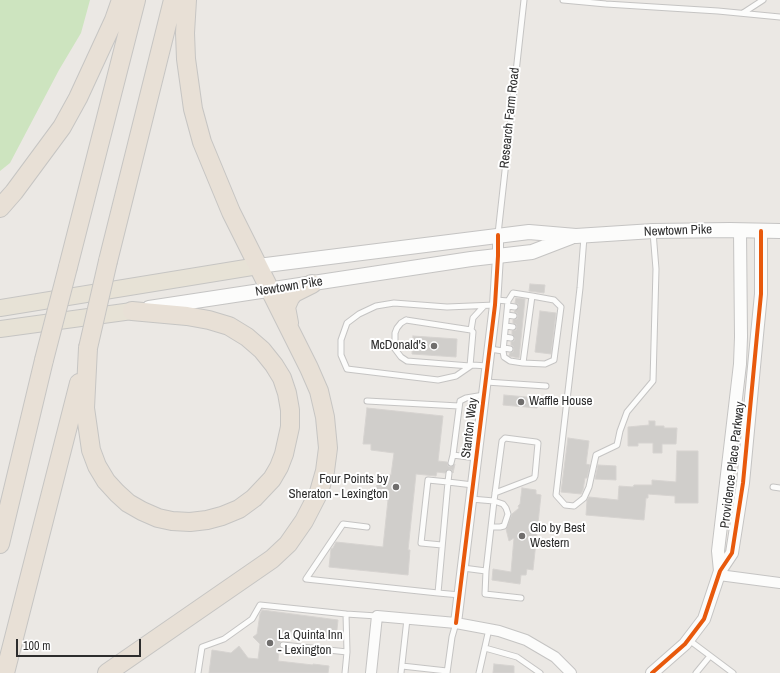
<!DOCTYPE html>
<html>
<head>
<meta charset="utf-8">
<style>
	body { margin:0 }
	#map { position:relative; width:780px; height:673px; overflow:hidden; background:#ebe8e4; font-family:"Archivo Narrow",sans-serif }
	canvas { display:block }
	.scale { position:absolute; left:16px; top:639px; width:125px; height:18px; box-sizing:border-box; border:2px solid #2d2d2d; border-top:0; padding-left:5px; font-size:12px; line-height:14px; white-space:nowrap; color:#2d2d2d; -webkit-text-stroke:3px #fff; paint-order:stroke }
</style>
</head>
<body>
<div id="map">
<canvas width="780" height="673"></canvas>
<div class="scale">100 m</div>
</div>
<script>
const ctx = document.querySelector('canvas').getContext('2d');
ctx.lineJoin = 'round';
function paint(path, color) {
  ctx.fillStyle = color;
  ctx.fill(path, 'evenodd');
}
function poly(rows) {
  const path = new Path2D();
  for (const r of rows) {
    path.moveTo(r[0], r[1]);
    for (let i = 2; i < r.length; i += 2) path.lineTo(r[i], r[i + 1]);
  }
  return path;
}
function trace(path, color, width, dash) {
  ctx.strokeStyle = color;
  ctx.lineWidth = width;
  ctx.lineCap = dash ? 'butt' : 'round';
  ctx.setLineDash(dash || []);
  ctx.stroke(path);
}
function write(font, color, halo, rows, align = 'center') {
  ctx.font = font + ' "Archivo Narrow",sans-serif';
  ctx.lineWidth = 4;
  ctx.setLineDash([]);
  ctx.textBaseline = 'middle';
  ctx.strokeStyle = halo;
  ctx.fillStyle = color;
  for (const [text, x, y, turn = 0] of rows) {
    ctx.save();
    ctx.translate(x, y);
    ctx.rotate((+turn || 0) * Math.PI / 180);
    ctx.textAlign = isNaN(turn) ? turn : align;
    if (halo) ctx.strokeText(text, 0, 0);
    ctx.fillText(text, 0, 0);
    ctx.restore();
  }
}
paint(poly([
	[0,0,90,0,81,33,59,70,10,163,0,171]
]), '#cde4bf');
const building = poly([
	[530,284,545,285,544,293,529,291,530,284],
	[516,298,525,299,519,358,509,356,510,353,513,352,514,349,513,346,511,345,511,342,514,341,515,338,512,334,512,331,516,330,517,327,516,324,513,323,513,320,517,319,518,316,517,313,514,312,519,307,518,304,515,303,516,298],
	[540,311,556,313,551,354,535,352,540,311],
	[413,336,457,339,456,357,412,354,413,336],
	[504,395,538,398,537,408,503,405,504,395],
	[367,408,443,416,438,461,447,462,448,466,450,467,455,464,453,473,452,470,449,469,445,473,437,472,436,476,416,474,408,550,410,550,408,575,329,567,331,549,333,548,336,542,383,547,388,500,375,498,378,474,391,475,394,453,371,450,371,444,363,444,367,408],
	[649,421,655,421,655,426,664,426,664,428,677,428,676,444,662,444,662,453,653,453,653,443,638,443,638,446,628,446,628,427,649,425,649,421],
	[568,438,589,441,586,464,590,465,587,478,585,478,583,490,581,494,561,492,568,438],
	[677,451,698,451,698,503,675,503,675,496,648,494,648,498,646,498,644,520,586,515,587,500,589,497,618,500,619,486,633,487,634,485,652,485,652,480,676,482,677,451],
	[598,465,616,466,616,480,595,479,598,465],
	[522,488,536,490,536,494,541,495,533,570,527,569,526,575,521,575,520,584,492,580,493,569,511,572,514,538,509,541,506,529,512,514,519,508,518,506,520,504,522,488],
	[262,610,338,620,336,639,281,633,278,661,313,665,313,664,329,666,328,673,209,673,212,650,231,653,239,646,248,658,258,659,260,644,253,637,257,634,260,614,262,610],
	[494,664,514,666,514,673,493,673,494,664]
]);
paint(building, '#d0cecb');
trace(building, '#d6d3d0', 1);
const service = poly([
	[563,0,606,4,718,11,780,17],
	[743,13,763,0],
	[498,234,524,0],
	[584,237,580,288,556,495,565,505,574,506,584,498,589,487,596,455,617,445,620,431,627,412,653,381,656,269,653,232],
	[508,306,515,307],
	[507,315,514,316],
	[406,320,471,330,473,332,470,366,407,361,401,357,395,349,395,333,397,328,401,323,406,320],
	[506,326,513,327],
	[471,330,473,318,484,306],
	[505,337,511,338],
	[504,348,510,349],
	[490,349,503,351,504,357,510,361,523,363,532,296,513,293,508,301,496,300],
	[503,351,508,301],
	[523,363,545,364,554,360,561,307,554,300,532,296],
	[488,366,472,365,456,376,438,380,347,369,341,355,341,340,347,323,359,314,376,306,394,303,447,307,495,305],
	[486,382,546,386],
	[367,401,459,406],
	[476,458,453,455,460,401,466,398,484,395],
	[451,463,453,455],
	[449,473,448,482,473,485],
	[773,487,780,488],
	[367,527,343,524,306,579,438,593],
	[491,527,500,527,504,526,508,514,506,508,503,504,494,501,502,441,505,438,536,442,538,443,535,476,534,478,495,493],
	[442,545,421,543,428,480,448,482,438,593,460,595],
	[463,568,486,571,494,501,471,499],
	[486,571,485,594,521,598],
	[689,640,733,673],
	[283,645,347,652],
	[485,648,517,657,540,673],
	[402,666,447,671],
	[198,673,202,647,224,639,252,619,260,605,346,614],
	[345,673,347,652,346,614,377,616],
	[401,673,407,619],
	[447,673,452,637,456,623],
	[479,673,489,629],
	[696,673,710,656]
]);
const minor = poly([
	[719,575,780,583],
	[456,623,495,305,498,256,498,235],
	[371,673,377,616,456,623,499,631,526,640,555,657,571,673]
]);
const tertiary = poly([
	[720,571,718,551,740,364,741,337,740,231],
	[652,673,685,644,704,619,720,571,732,553,743,483,757,335,761,294,761,231]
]);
const secondary = poly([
	[258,266,529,232,576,236,653,231,730,230,780,231],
	[149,308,471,259,532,252,571,237]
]);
const trunk = poly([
	[0,308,258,266],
	[0,329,132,311]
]);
const motorway = poly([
	[0,208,14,192,62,127,78,98,114,20,121,0],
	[108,261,173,0],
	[68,267,136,0],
	[289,323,286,307,290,298,294,293,312,284],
	[88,348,85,408,91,450,97,466,106,481,117,493,128,503,142,511,158,518,172,521,190,522,207,520,222,516,239,509,254,498,272,479,279,467,284,454,290,427,290,410,287,393,282,378,274,365,262,350,247,337,229,326,209,320,187,316,132,311],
	[0,544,44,360],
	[5,673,79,383],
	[107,673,272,559,288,544,304,521,319,492,325,471,328,448,325,417,319,391,309,368,231,212,202,142,193,109,186,59,185,33,187,0]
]);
trace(service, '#c5c4c3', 7);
trace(minor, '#c5c4c3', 12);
trace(tertiary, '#c5c4c3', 14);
trace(secondary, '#c5c4c3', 16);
trace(trunk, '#c6c5c3', 18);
trace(motorway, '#c6c5c3', 20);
trace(service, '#fcfcfb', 5);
trace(minor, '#fcfcfb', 10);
trace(tertiary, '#fcfcfb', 12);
trace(secondary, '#fcfcfb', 14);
trace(trunk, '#e7e2d6', 16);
trace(motorway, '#e8e0d6', 18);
const motorwayBridge = poly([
	[88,348,108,261],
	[44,360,68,267]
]);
trace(motorwayBridge, '#c6c5c3', 20, []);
trace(motorwayBridge, '#e8e0d6', 18);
trace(poly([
	[456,623,495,305,498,256,498,235],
	[652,673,685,644,704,619,720,571,732,553,743,483,757,335,761,294,761,231]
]), '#e8590c', 4);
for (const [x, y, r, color] of [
	[434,346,4,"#706e6d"],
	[521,402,4,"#706e6d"],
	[396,487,4,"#706e6d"],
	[522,536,4,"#706e6d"],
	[270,643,4,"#706e6d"]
]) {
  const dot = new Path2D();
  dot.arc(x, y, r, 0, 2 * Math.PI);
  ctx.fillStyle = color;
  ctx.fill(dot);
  trace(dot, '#fff', 1.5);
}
write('13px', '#2d2d2d', '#fff', [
	["Research Farm Road",510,118,-84],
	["Newtown Pike",678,231,-2],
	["Newtown Pike",289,287,-9],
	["Stanton Way",470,428,-83],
	["Providence Place Parkway",733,465,-83]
]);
write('13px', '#2d2d2d', '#fff', [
	["McDonald's",426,346,"right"],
	["Waffle House",529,402],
	["Four Points by",388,480,"right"],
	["Sheraton - Lexington",388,495,"right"],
	["Glo by Best",530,529],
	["Western",530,544],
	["La Quinta Inn",278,636],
	["- Lexington",278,651]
], 'left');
</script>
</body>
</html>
